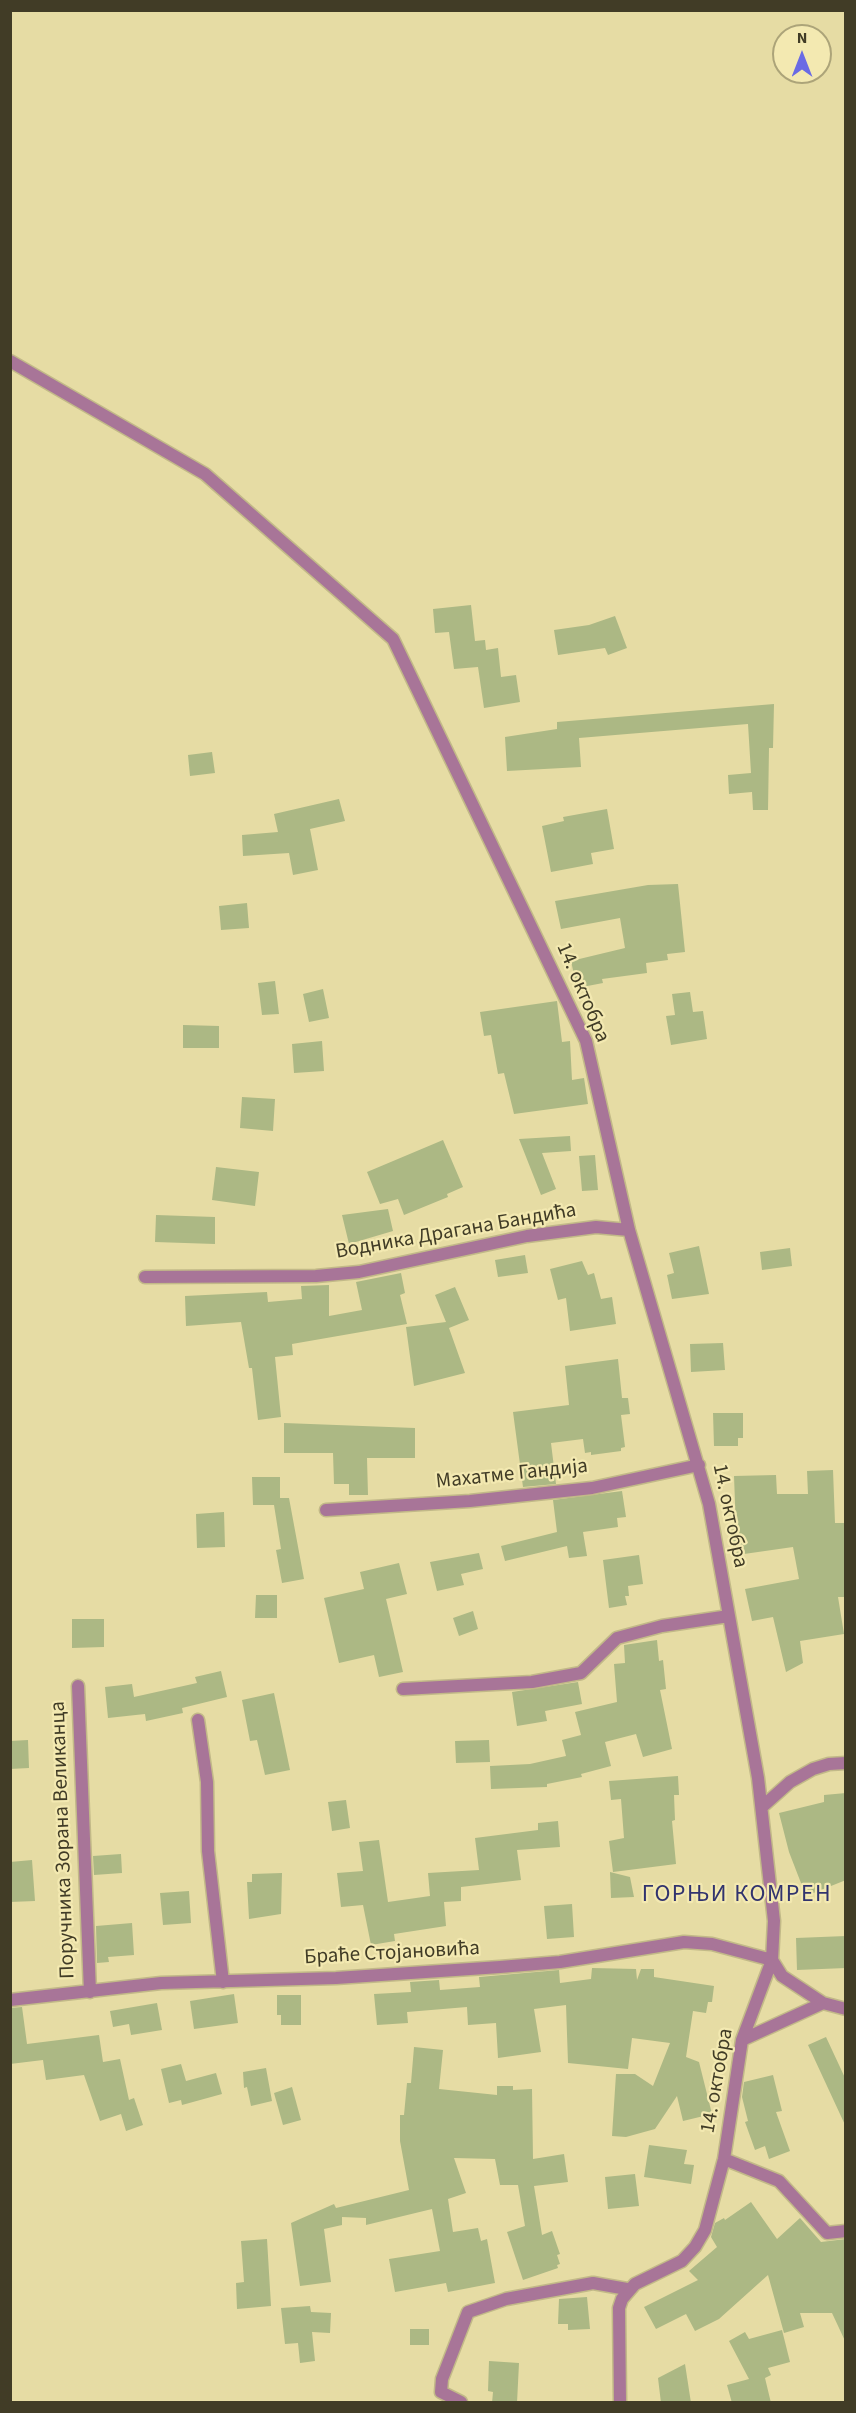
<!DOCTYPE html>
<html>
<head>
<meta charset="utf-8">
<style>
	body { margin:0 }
	#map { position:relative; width:856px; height:2413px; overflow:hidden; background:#e6dca4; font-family:"Source Sans 3",sans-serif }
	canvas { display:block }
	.frame { position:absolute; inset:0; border:12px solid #413c26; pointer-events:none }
	.north { position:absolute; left:772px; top:24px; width:60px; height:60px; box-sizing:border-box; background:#f3e9b1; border:2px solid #aca479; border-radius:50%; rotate:0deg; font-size:16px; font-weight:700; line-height:24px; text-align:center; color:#413c26 }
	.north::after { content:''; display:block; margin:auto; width:21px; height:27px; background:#6a6be4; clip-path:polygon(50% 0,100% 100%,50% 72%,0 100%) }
</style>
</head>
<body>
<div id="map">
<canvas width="856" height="2413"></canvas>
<div class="frame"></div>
<div class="north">N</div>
</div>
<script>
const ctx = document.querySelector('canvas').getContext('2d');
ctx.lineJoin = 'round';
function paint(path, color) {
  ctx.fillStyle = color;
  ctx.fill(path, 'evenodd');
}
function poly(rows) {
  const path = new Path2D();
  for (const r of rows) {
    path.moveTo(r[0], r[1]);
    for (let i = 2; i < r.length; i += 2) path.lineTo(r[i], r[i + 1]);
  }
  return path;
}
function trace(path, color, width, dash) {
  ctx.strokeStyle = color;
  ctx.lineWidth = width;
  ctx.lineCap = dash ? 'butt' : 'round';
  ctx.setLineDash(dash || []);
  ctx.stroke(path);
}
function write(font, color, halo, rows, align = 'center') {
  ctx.font = font + ' "Source Sans 3",sans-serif';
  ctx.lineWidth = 4.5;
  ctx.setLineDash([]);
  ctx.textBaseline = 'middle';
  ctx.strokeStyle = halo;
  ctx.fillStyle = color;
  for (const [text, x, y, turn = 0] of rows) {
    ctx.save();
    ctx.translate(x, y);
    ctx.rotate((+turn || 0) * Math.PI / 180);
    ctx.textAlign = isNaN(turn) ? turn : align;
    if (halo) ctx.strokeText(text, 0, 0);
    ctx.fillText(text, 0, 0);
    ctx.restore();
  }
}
paint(poly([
	[471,605,475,641,485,640,486,650,498,648,501,677,516,675,520,702,484,708,478,667,454,669,449,632,435,633,433,609],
	[615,616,627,648,608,655,605,648,558,655,554,630,589,625],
	[774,704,773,748,769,748,768,810,753,810,752,792,729,794,728,775,751,773,748,724,579,738,581,767,507,771,505,737,557,729,557,722],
	[212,752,215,773,190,776,188,755],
	[339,799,345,821,310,829,318,870,293,875,289,853,243,856,242,835,278,832,274,814],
	[607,809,614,849,591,853,593,864,551,872,542,826,564,821,563,817],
	[678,884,685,952,667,954,668,960,646,963,647,973,602,979,603,983,577,988,571,961,625,948,620,918,561,929,555,901,648,885],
	[247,903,249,928,221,930,219,906],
	[275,981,279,1014,262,1015,258,983],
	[323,989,329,1018,309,1022,303,994],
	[690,992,693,1012,703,1011,707,1039,671,1045,666,1016,675,1015,672,994],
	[557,1001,562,1042,570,1041,572,1080,584,1078,588,1104,514,1114,504,1073,498,1074,491,1035,484,1036,480,1012],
	[183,1025,219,1026,219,1048,183,1048],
	[322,1041,324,1071,294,1073,292,1044],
	[242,1097,275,1099,273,1131,240,1128],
	[570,1136,571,1151,542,1153,556,1189,541,1195,519,1139],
	[443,1140,463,1187,447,1194,448,1197,404,1215,398,1199,380,1204,367,1172],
	[595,1155,598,1190,582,1191,579,1156],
	[216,1167,259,1172,255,1206,212,1200],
	[388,1209,393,1231,349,1244,342,1215],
	[156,1215,215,1217,215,1244,155,1242],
	[699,1246,709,1294,672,1299,667,1275,674,1273,669,1253],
	[790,1248,792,1266,762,1270,760,1252],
	[525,1255,528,1273,498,1277,495,1260],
	[582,1261,588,1275,594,1273,601,1299,612,1297,616,1324,570,1331,566,1298,558,1300,550,1269],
	[401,1273,405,1293,400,1295,407,1324,292,1344,293,1355,275,1357,281,1417,258,1420,252,1368,249,1368,241,1322,186,1326,185,1296,267,1292,268,1302,302,1299,301,1286,329,1285,329,1316,362,1310,356,1282],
	[455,1287,469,1320,449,1328,465,1373,414,1386,406,1327,446,1322,435,1295],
	[723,1343,725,1370,691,1372,690,1344],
	[618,1359,622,1398,628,1398,630,1414,621,1415,625,1447,621,1448,621,1451,591,1455,591,1452,585,1453,583,1439,551,1443,556,1484,523,1487,513,1412,569,1405,565,1366],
	[713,1413,743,1413,743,1438,738,1438,738,1446,714,1446],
	[284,1423,415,1428,415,1458,367,1458,368,1495,349,1495,349,1484,334,1484,333,1453,284,1453],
	[833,1470,835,1523,846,1523,846,1597,838,1597,844,1634,800,1641,803,1663,786,1672,773,1617,752,1621,745,1589,799,1579,793,1547,737,1555,736,1548,732,1548,730,1530,736,1529,734,1476,776,1475,777,1494,808,1494,807,1471],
	[252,1477,280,1477,280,1498,289,1498,304,1579,282,1583,276,1550,281,1549,274,1505,253,1505],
	[622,1491,626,1517,617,1518,618,1527,583,1532,587,1556,569,1558,567,1546,505,1561,501,1546,557,1532,553,1500],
	[224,1512,225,1547,197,1548,196,1514],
	[479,1553,483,1569,461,1574,464,1585,437,1591,430,1562],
	[639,1555,643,1584,628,1586,629,1596,625,1596,627,1605,609,1608,603,1560],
	[399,1563,407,1594,386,1599,403,1672,379,1677,374,1655,339,1663,324,1598,364,1589,360,1572],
	[256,1595,277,1595,277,1618,255,1618],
	[473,1611,478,1629,459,1636,453,1618],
	[72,1619,104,1619,104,1647,72,1648],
	[657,1640,659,1661,663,1660,666,1689,660,1690,672,1749,643,1757,636,1734,605,1742,611,1766,581,1774,582,1777,547,1784,547,1787,491,1789,490,1766,530,1764,566,1756,562,1740,581,1735,575,1712,617,1702,614,1664,625,1663,624,1645],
	[221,1671,227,1697,182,1708,183,1713,146,1721,145,1714,108,1718,105,1687,132,1684,134,1697,197,1683,195,1677],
	[578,1682,582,1704,545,1711,547,1721,517,1726,512,1692],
	[274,1693,290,1770,265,1775,257,1740,250,1741,242,1700],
	[28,1740,29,1768,10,1769,10,1741],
	[489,1740,490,1762,456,1763,455,1741],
	[678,1776,679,1795,674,1795,675,1820,672,1821,676,1864,613,1872,609,1841,624,1838,621,1799,611,1800,609,1781],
	[846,1793,846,1880,806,1896,789,1852,779,1813,824,1802,824,1795],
	[346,1800,350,1828,332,1831,328,1802],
	[558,1821,560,1847,517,1850,521,1880,461,1887,461,1901,444,1902,446,1926,394,1934,395,1941,371,1945,363,1905,341,1907,337,1873,363,1871,359,1842,379,1840,388,1902,430,1896,428,1873,479,1870,475,1838,538,1830,538,1823],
	[121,1854,122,1873,94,1875,93,1856],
	[32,1860,35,1901,10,1902,10,1862],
	[610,1872,630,1877,634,1897,611,1898],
	[282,1873,281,1914,249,1919,247,1882,252,1882,252,1874],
	[189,1891,191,1923,163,1925,160,1893],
	[572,1904,574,1937,547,1939,544,1906],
	[132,1923,134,1955,108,1957,109,1962,97,1963,96,1926],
	[846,1936,846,1968,797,1970,796,1938],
	[592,1968,636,1969,637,1980,641,1969,654,1969,654,1977,714,1986,712,2002,708,2002,706,2013,693,2011,686,2057,699,2062,712,2114,683,2121,677,2096,655,2129,626,2137,612,2136,616,2074,635,2074,653,2086,670,2043,632,2038,628,2069,568,2063,566,2005,534,2009,541,2052,498,2058,496,2023,468,2025,467,2007,407,2012,408,2023,377,2025,374,1994,411,1992,410,1982,439,1980,440,1990,480,1987,479,1977,559,1970,560,1983,591,1979],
	[234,1994,238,2023,194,2029,190,2001],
	[277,1995,301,1995,301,2025,281,2025,281,2015,277,2015],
	[157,2003,162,2030,131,2035,129,2024,113,2027,110,2011],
	[22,2007,27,2044,99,2035,103,2062,120,2059,129,2100,134,2098,143,2125,126,2131,121,2114,100,2121,84,2075,46,2080,43,2060,10,2064,10,2008],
	[826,2037,846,2080,846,2127,808,2045],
	[414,2047,443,2050,439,2089,497,2095,497,2086,513,2086,513,2090,532,2089,533,2159,564,2154,568,2182,534,2186,542,2235,552,2231,560,2254,557,2255,560,2264,557,2265,558,2268,523,2280,507,2232,525,2226,518,2185,500,2185,495,2159,454,2158,466,2193,448,2199,453,2232,478,2228,481,2241,487,2239,495,2283,448,2292,446,2283,395,2292,389,2259,440,2251,432,2209,366,2225,366,2218,342,2217,342,2225,324,2229,331,2282,300,2286,291,2223,334,2204,336,2208,409,2190,400,2141,400,2115,404,2115,407,2083,411,2083],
	[181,2064,186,2081,216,2073,222,2094,182,2105,181,2100,169,2103,161,2069],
	[266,2068,272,2101,251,2106,247,2087,244,2088,243,2072],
	[773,2075,782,2111,776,2112,790,2151,769,2159,765,2146,755,2150,745,2122,748,2121,742,2097,744,2082],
	[292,2087,301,2120,283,2125,274,2093],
	[649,2145,687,2150,684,2164,694,2165,691,2184,644,2177],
	[635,2174,639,2206,608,2209,605,2177],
	[751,2202,777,2239,800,2218,821,2242,846,2239,846,2343,832,2313,800,2313,804,2327,784,2333,768,2275,719,2319,695,2331,686,2314,656,2329,644,2307,698,2280,689,2271,717,2247,711,2237,715,2223,724,2218,725,2220],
	[267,2239,271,2306,237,2309,236,2283,244,2282,241,2241],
	[587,2297,590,2329,568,2330,568,2324,558,2324,559,2299],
	[310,2306,311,2312,331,2313,330,2333,312,2332,315,2361,300,2363,298,2343,285,2344,281,2308],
	[410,2329,429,2329,429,2345,410,2345],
	[782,2330,790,2362,768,2368,771,2375,765,2378,771,2403,732,2403,727,2385,749,2379,729,2341,745,2332,749,2339],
	[489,2361,519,2363,517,2403,492,2403,493,2392,488,2391],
	[685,2364,691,2403,661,2403,658,2378]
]), '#acb884');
const minor = poly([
	[10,361,205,474,393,639,586,1041,629,1230,709,1504,758,1778,774,1921,772,1960,742,2040,724,2159,705,2230,695,2247,682,2261,635,2284,622,2299,619,2308,620,2402],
	[145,1277,316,1276,359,1272,527,1236,596,1227,629,1230],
	[326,1510,470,1501,592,1488,699,1465],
	[78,1686,90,1992],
	[403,1689,532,1682,581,1673,617,1638,662,1626,729,1616],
	[198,1720,207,1782,208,1851,223,1982],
	[762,1807,790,1782,813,1769,829,1764,846,1763],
	[772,1960,782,1976,823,2003,846,2009],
	[10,2000,161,1983,336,1978,500,1967,560,1962,684,1942,712,1944,772,1960],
	[742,2040,823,2003],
	[724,2159,779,2181,827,2233,846,2231],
	[461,2402,441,2392,442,2379,468,2312,506,2299,593,2283,627,2289]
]);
trace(minor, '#c2b988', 15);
trace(minor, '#a87598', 12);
write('21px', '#413c26', '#f3e9b1', [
	["14. октобра",582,993,67],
	["Водника Драгана Бандића",456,1232,-10],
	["Махатме Гандија",512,1475,-6],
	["14. октобра",729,1516,78],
	["Поручника Зорана Великанца",64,1840,-92],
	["Браће Стојановића",392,1954,-3],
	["14. октобра",718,2081,-80]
]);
ctx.letterSpacing = '1.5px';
write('24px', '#31336e', '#f3e9b1', [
	["ГОРЊИ КОМРЕН",737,1896]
]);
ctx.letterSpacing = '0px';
</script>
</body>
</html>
